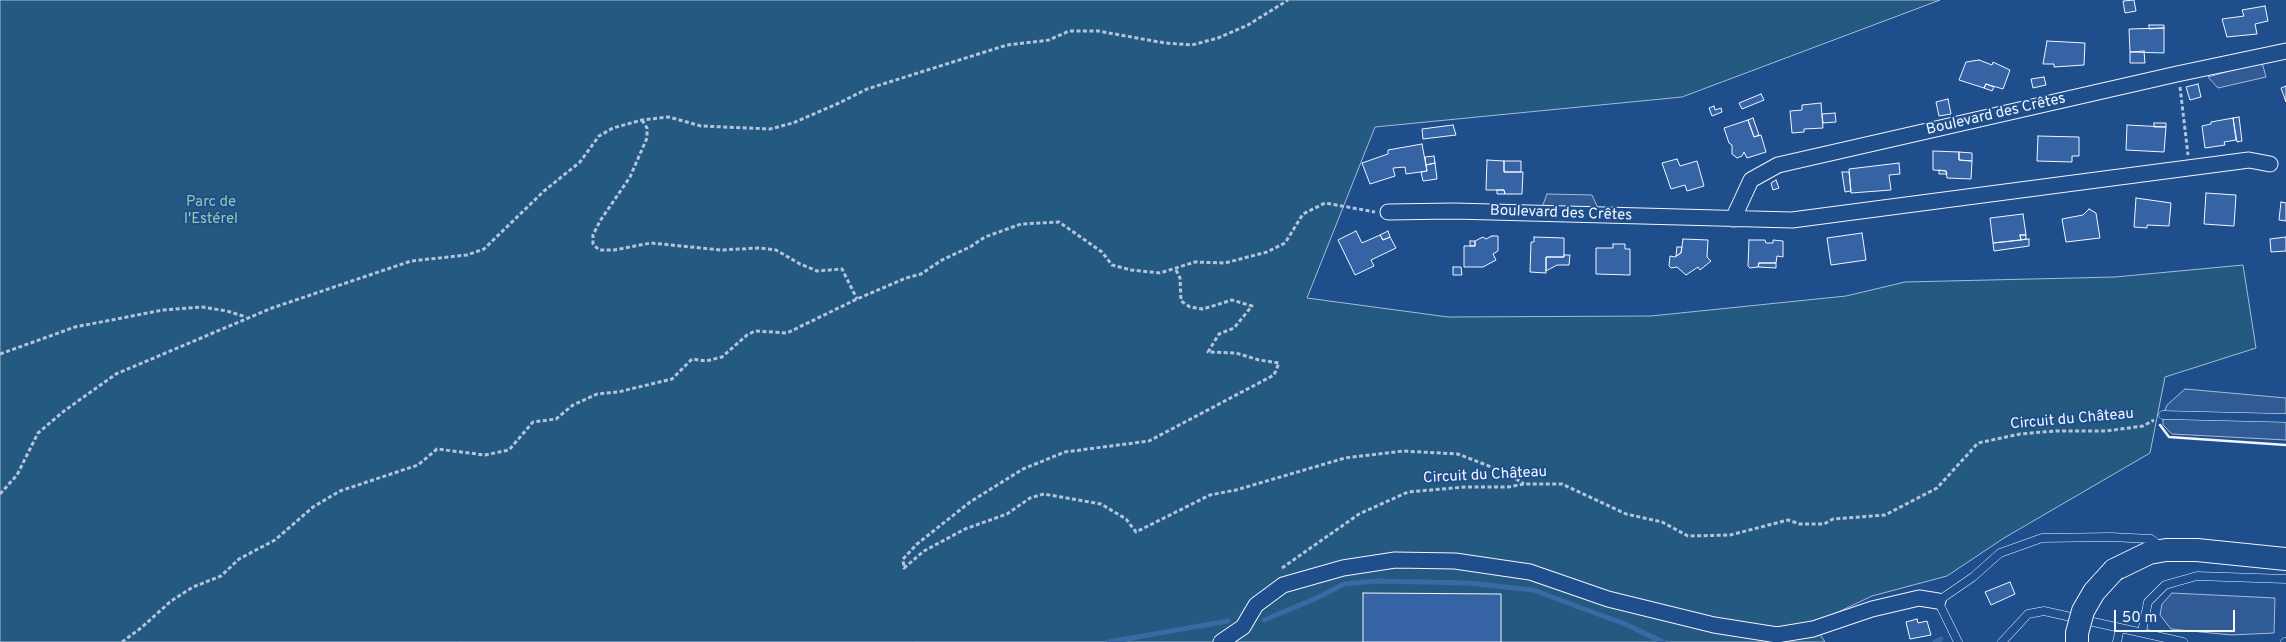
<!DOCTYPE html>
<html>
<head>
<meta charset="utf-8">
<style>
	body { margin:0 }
	#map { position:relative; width:2286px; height:642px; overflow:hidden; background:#1f4e8c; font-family:Overpass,sans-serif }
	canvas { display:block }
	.scale { position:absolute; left:2114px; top:610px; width:121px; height:22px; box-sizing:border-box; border:2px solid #f2f6ff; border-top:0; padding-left:6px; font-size:15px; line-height:18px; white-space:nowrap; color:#f2f6ff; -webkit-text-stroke:4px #1f4e8c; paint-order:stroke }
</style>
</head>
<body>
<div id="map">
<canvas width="2286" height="642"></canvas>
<div class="scale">50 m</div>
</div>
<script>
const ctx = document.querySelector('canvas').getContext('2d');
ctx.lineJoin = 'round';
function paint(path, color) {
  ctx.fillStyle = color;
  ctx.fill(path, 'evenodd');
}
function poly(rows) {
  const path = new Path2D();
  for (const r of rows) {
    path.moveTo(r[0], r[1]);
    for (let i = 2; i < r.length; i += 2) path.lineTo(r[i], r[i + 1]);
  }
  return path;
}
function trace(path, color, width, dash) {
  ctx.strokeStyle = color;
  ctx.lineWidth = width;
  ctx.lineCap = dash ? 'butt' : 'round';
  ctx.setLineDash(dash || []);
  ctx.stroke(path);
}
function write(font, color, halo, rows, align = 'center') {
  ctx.font = font + ' Overpass,sans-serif';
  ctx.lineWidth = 4;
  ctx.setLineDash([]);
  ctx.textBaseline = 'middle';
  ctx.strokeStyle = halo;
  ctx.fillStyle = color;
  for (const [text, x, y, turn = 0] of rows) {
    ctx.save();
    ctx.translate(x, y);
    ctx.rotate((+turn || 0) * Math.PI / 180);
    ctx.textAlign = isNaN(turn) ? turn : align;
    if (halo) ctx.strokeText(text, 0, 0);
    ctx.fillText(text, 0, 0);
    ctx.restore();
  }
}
const green = poly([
	[0,0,1940,0,1682,97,1375,127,1307,298,1448,317,1651,316,1846,296,1905,282,2115,277,2243,265,2256,348,2165,377,2150,453,2004,538,1947,576,1872,596,1813,624,1825,642,0,642,0,0]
]);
paint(green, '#245a82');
trace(green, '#a8bbd7', 1);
const parking = poly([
	[2262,62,2266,77,2218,88,2208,77,2262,62],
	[1547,194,1592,195,1598,208,1542,207,1547,194],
	[2185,389,2286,398,2286,440,2172,434,2163,425,2163,415,2167,405,2185,389],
	[2172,593,2275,598,2274,633,2231,635,2171,629,2160,615,2162,604,2172,593]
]);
paint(parking, '#305b95');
trace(parking, '#a8bbd7', 1);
trace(poly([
	[1264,620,1317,598,1344,584,1376,581,1468,583,1533,590,1625,624,1663,642],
	[1109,642,1228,621],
	[1935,642,1941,639]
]), '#3b69a3', 5);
const building = poly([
	[2134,0,2136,11,2125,13,2123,1,2134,0],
	[2265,6,2268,21,2255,24,2257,34,2227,37,2222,19,2244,16,2242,10,2265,6],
	[2149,25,2164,25,2164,28,2149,29,2149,25],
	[2164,28,2164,53,2130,52,2129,29,2164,28],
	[2047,41,2085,43,2084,65,2054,67,2054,64,2043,64,2047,41],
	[2144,51,2145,63,2130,63,2130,52,2144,51],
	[1979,60,1992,65,1993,62,2010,70,2003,89,1986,84,1984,88,1959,80,1966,62,1979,60],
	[2044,77,2046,85,2033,88,2031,79,2044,77],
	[1986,84,1994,87,1992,91,1984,88,1986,84],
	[2198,84,2201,97,2190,100,2186,87,2198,84],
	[2286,86,2286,102,2281,88,2286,86],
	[1761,94,1764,100,1742,109,1739,103,1761,94],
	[1948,99,1951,114,1939,116,1936,102,1948,99],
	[1821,103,1823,128,1804,129,1804,132,1792,133,1790,111,1802,110,1802,105,1821,103],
	[1714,106,1715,110,1721,108,1722,112,1712,116,1709,108,1714,106],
	[1835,113,1836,122,1823,123,1822,114,1835,113],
	[2239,117,2242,141,2237,142,2233,118,2239,117],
	[1753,118,1759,135,1754,137,1748,120,1753,118],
	[2233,118,2236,140,2224,142,2225,145,2205,148,2202,126,2211,124,2211,122,2233,118],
	[1748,120,1754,137,1761,135,1766,152,1747,158,1744,152,1742,156,1737,158,1732,154,1732,145,1729,143,1724,128,1748,120],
	[2154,123,2166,123,2166,127,2154,127,2154,123],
	[1453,125,1456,135,1423,139,1422,129,1453,125],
	[2127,125,2166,127,2164,152,2126,150,2127,125],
	[2038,136,2079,137,2079,156,2072,156,2072,162,2037,161,2038,136],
	[1422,144,1427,171,1406,174,1405,167,1393,168,1395,176,1370,184,1362,163,1388,154,1388,150,1422,144],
	[1933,151,1959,152,1959,160,1972,161,1971,179,1947,178,1946,171,1933,170,1933,151],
	[1959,152,1972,153,1972,161,1959,160,1959,152],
	[1434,156,1435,163,1426,165,1425,157,1434,156],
	[1677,159,1680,166,1697,161,1704,186,1687,191,1685,185,1671,189,1662,163,1677,159],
	[1487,160,1504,161,1504,172,1523,172,1522,194,1505,194,1504,190,1486,190,1487,160],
	[1504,161,1521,161,1521,172,1504,172,1504,161],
	[1435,163,1437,179,1423,181,1421,172,1427,171,1426,165,1435,163],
	[1899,163,1900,174,1889,175,1891,190,1851,193,1849,169,1899,163],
	[1939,170,1946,171,1947,174,1939,174,1939,170],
	[1842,172,1849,172,1851,191,1845,192,1842,172],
	[1776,180,1779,188,1773,190,1771,183,1776,180],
	[1497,190,1504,190,1505,194,1497,194,1497,190],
	[2206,193,2236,195,2234,226,2204,224,2206,193],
	[2136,198,2171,203,2169,226,2147,225,2147,228,2134,227,2136,198],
	[2281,202,2286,203,2286,221,2279,220,2281,202],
	[2089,209,2096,213,2100,238,2066,242,2062,219,2083,215,2089,209],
	[2023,214,2026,235,2020,235,2021,240,1993,243,1990,218,2023,214],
	[1356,231,1362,243,1380,235,1383,240,1390,237,1396,248,1371,260,1374,266,1355,275,1338,240,1356,231],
	[1388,231,1390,237,1383,240,1380,235,1388,231],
	[1862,233,1866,260,1831,265,1827,238,1862,233],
	[2020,235,2026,235,2026,239,2021,240,2020,235],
	[1492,236,1498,236,1498,251,1493,254,1496,260,1483,267,1464,267,1464,246,1475,246,1475,241,1483,237,1486,239,1492,236],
	[1534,237,1564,238,1564,257,1546,257,1546,273,1530,272,1531,242,1534,242,1534,237],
	[2286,237,2286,251,2271,252,2270,239,2286,237],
	[1683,239,1708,240,1707,257,1711,261,1700,270,1698,267,1686,275,1677,267,1671,268,1669,266,1670,256,1675,257,1681,253,1683,239],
	[2029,239,2029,246,1994,251,1993,243,2029,239],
	[1749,240,1765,240,1766,243,1773,243,1773,240,1783,241,1783,257,1777,256,1776,263,1759,263,1758,267,1750,268,1748,266,1749,240],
	[1470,241,1475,241,1475,246,1470,246,1470,241],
	[1613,244,1625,244,1625,249,1630,249,1630,275,1596,274,1596,248,1613,248,1613,244],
	[1677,247,1682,247,1681,253,1676,256,1677,247],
	[1564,255,1570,255,1569,265,1557,265,1546,271,1546,257,1564,257,1564,255],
	[1759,263,1776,263,1776,268,1758,267,1759,263],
	[1453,267,1461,267,1462,275,1453,275,1453,267],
	[2010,582,2015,594,1991,605,1985,592,2010,582],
	[1363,593,1501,594,1501,642,1363,642,1363,593],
	[1917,619,1918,623,1927,621,1931,635,1910,639,1906,622,1917,619]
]);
paint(building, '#3563a3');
trace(building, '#f2f6ff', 1);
const service = poly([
	[2163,415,2286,418],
	[2142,632,2148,602,2165,585,2197,576,2286,579],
	[1958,642,1938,601,1973,577,2000,553,2042,538,2111,537,2151,539,2160,546],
	[2002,642,2028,614,2044,611,2183,642],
	[2117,642,2120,628],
	[2285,642,2286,642]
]);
const minor = poly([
	[1388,212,1454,211,1792,220,2249,160,2270,164],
	[1733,219,1751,180,1778,165,2177,74,2286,51],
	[1221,642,1243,627,1256,605,1283,585,1343,568,1395,560,1455,561,1530,572,1608,599,1714,625,1777,635,1813,629,1872,609,1919,598,1938,601]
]);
const primary = poly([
	[2114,570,2149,553,2166,550,2197,550,2286,559]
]);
trace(service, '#f2f6ff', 9);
trace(minor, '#f2f6ff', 17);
trace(primary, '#f2f6ff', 24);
trace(poly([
	[2180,87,2188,155],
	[642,120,647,128,647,138,630,177,600,221,593,235,593,244,599,250,614,250,651,243,721,250,759,248,776,250,800,264,817,271,842,269,857,299],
	[1176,270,1180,278,1181,301,1190,307,1203,309,1232,300,1252,306,1234,328,1219,334,1208,352,1236,353,1259,360,1279,363,1274,375,1149,441,1065,452,1023,469,970,502,917,544,903,559,904,568,924,551,965,529,1007,514,1030,498,1044,494,1101,504,1126,519,1136,532,1210,495,1236,490,1345,458,1403,451,1458,454,1507,473,1524,484],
	[0,354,75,327,163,310,202,307,227,311,246,317],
	[0,494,17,475,38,433,64,411,116,374,272,308,411,261,467,255,484,249,544,191,580,162,599,136,613,128,642,120,669,117,701,126,770,129,793,123,839,103,867,89,1007,45,1049,40,1069,31,1098,31,1165,43,1192,45,1218,38,1248,25,1288,0],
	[1282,568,1359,514,1408,492,1465,487,1508,487,1524,484,1562,484,1626,514,1662,522,1688,536,1730,535,1788,520,1800,524,1824,524,1833,519,1885,515,1937,488,1978,443,2020,434,2055,431,2106,431,2143,426,2154,420],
	[122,642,141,628,171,601,193,587,221,576,239,559,275,540,313,507,340,491,418,465,437,449,485,455,509,450,533,422,556,419,573,405,597,394,618,392,672,379,692,359,706,361,722,357,747,335,755,331,787,333,857,299,906,278,921,274,942,260,970,247,985,237,1021,224,1059,222,1102,252,1112,265,1131,270,1160,273,1195,262,1225,263,1267,252,1285,243,1303,214,1325,203,1375,212]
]), '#b3c4dc', 3, [4, 2.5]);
trace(service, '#1f4e8c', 8);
trace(minor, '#1f4e8c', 15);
trace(primary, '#1f4e8c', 22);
const primaryBridge = poly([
	[2077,642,2077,633,2083,611,2094,592,2114,570]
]);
trace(primaryBridge, '#f2f6ff', 24, []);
trace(primaryBridge, '#1f4e8c', 22);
trace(poly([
	[2160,425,2169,437,2286,445]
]), '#f2f6ff', 2.5);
write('15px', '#f2f6ff', '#1f4e8c', [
	["Boulevard des Crêtes",1996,115,-13],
	["Boulevard des Crêtes",1561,214,2],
	["Circuit du Château",2072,420,-5],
	["Circuit du Château",1485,476,-3]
]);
write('15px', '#97c8a6', '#1f4e8c', [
	["Parc de",211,203],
	["l'Estérel",211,220]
]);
</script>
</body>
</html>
